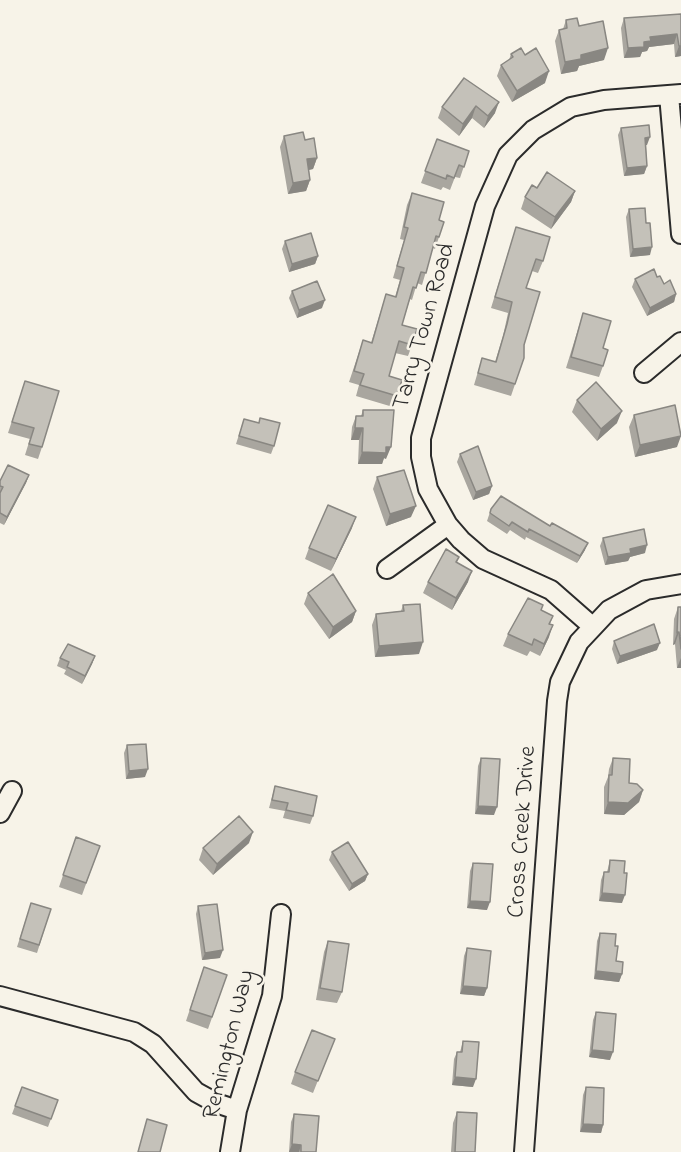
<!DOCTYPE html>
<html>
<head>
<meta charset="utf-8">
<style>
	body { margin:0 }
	canvas { display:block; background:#f7f3e8 }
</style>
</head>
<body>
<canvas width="681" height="1152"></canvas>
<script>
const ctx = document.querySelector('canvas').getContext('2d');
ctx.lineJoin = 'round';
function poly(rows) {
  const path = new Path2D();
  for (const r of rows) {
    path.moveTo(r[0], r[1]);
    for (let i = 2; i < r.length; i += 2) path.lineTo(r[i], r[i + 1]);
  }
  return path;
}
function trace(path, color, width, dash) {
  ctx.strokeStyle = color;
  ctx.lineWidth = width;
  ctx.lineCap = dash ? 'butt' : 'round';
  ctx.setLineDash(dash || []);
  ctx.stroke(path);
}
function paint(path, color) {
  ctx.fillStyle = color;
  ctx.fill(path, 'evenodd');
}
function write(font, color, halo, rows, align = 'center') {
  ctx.font = font + ' "Indie Flower",sans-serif';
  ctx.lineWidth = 5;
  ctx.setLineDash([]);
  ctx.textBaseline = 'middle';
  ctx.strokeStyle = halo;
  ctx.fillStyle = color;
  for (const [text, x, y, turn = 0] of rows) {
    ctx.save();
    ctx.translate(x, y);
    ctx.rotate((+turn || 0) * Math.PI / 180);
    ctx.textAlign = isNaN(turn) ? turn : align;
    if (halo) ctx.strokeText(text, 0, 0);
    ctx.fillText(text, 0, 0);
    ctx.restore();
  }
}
const minor = poly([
	[669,95,681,234],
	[644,373,681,342],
	[387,569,448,525],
	[592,626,551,590,483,559,461,540,448,525,428,489,421,457,421,438,485,206,508,155,533,130,571,107,604,100,681,94],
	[0,813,12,791],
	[0,996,134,1032,153,1044,196,1092,216,1103,237,1110],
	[230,1152,237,1110,272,996,281,914],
	[524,1152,557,701,560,682,579,642,609,610,646,590,681,584]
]);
trace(minor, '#2b2b2b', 22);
trace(minor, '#f7f3e8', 18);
paint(poly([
	[681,14,681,56,675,57,674,44,649,47,647,51,642,52,640,57,624,58,621,28,624,18],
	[566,20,579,26,604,60,579,66,577,71,561,74,555,41,559,30,563,29],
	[511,54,525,55,545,83,512,102,497,76,501,65,509,60],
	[464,78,495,113,484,128,472,118,459,136,438,118,442,107],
	[621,128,647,145,646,145,647,166,644,174,624,176,618,135],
	[284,136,317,158,313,169,309,170,310,180,306,191,288,194,280,147],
	[437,139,469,151,460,178,455,177,450,190,443,187,441,190,421,183],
	[537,188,575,191,571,202,551,229,521,209,525,197],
	[412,193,439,220,439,237,435,249,433,248,422,285,417,283,412,300,410,299,402,325,412,345,408,356,395,353,389,376,397,396,393,407,356,396,359,385,349,382,363,340,371,343,386,294,395,297,400,280,393,278,404,240,400,239,407,205],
	[629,209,650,255,630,257,626,217],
	[516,227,543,261,538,273,532,271,526,288,524,358,511,396,474,385,482,358,495,362,503,336,508,313,491,308],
	[285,241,318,256,315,264,289,272,282,249],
	[657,277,664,284,676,294,674,302,647,316,632,287,635,279],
	[292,291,322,308,297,318,289,298],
	[583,313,603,366,599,377,566,368],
	[25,381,42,447,38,459,25,455,30,439,8,433],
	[577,400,617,423,597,441,572,412],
	[363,410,386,459,384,458,382,464,358,464,359,440,351,440,352,427,356,416,361,416],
	[634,415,677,447,635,457,629,427],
	[244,419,274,446,271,454,236,444],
	[460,454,492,486,489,494,473,500,457,462],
	[29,475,26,483,4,525,0,523,0,481],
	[377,477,411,517,386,526,373,489],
	[491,509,585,550,577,563,526,537,525,540,510,530,507,534,487,521],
	[352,528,331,571,305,559,309,548],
	[603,538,645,553,630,557,628,561,605,565,600,546],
	[459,557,457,562,468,582,452,610,423,593,428,582],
	[308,593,356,611,352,622,329,639,304,604],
	[403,605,419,654,375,657,372,625,376,614,401,611],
	[678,607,681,607,681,668,677,668,675,644,673,645,674,619],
	[541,610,553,616,550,624,549,637,540,656,530,651,527,656,503,646,508,634],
	[614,641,657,650,617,664,612,649],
	[95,656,92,664,82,684,64,674,66,670,57,666,60,658],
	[127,745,145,777,126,779,124,753],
	[481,758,494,815,475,814,478,766],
	[613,758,629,783,643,790,639,802,624,815,604,814,604,787,608,777,609,769],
	[275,786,313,816,310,824,283,818,285,811,269,808],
	[76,837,100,846,82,895,59,887],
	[249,843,213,875,199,860,203,848],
	[332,852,368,874,365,881,349,891,329,860],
	[610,860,622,903,599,901,601,880,604,872,607,872],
	[473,863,487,910,467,908,470,871],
	[31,903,51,909,37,953,17,947],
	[198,906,220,958,202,960,196,914],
	[600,933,615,946,616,961,622,974,619,982,594,979,597,941],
	[328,941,342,992,337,1003,316,1000,324,952],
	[467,948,487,988,484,996,460,994,464,956],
	[204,967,227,975,208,1029,186,1021],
	[596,1012,610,1060,589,1057,593,1020],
	[463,1041,473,1087,452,1085,454,1059,457,1052,460,1052],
	[330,1050,313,1093,291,1084,295,1072],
	[22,1087,58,1100,48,1127,12,1114],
	[586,1087,603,1125,601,1133,580,1132,583,1095],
	[457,1112,475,1152,451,1152,453,1123],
	[294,1114,316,1152,289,1152,291,1122]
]), '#a9a69f');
paint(poly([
	[677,34,674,44,649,47,647,51,642,52,640,57,624,58,628,48,650,37],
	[679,46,681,46,681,56,675,57],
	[608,48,604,60,579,66,577,71,561,74,565,62,581,55],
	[549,71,545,83,512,102,517,91],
	[499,102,495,113,484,128,488,116],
	[476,106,472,118,459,136,463,124],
	[650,137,647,145,642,146,645,138],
	[317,158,313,169,303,171,307,159],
	[647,166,644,174,624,176,627,168],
	[310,180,306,191,288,194,293,183],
	[575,191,571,202,551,229,555,217],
	[652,247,650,255,630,257,633,249],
	[318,256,315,264,289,272,292,264],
	[676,294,674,302,647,316,650,308],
	[325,300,322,308,297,318,299,310],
	[622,411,617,423,597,441,601,429],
	[355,428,363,428,359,440,351,440],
	[681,436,677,447,635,457,640,445],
	[386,447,391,447,386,459,384,458,382,464,358,464,362,452],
	[29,475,26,483,4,525,7,517],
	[492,486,489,494,473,500,476,492],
	[416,506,411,517,386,526,390,514],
	[356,517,352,528,331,571,336,559],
	[588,543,585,550,577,563,580,556],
	[647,545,645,553,630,557,628,561,605,565,608,557,630,549],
	[472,571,468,582,452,610,456,598],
	[356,611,352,622,329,639,333,627],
	[553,625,549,637,540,656,544,644],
	[679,632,675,644,673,645,677,633],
	[423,642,419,654,375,657,379,646],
	[660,643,657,650,617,664,620,656],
	[95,656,92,664,82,684,85,676],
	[681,658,681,668,677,668],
	[148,769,145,777,126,779,129,771],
	[643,790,639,802,624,815,604,814,608,802],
	[478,806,497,807,494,815,475,814],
	[253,832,249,843,213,875,217,864],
	[368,874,365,881,349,891,352,884],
	[602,893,625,895,622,903,599,901],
	[470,901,490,902,487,910,467,908],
	[223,950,220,958,202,960,205,953],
	[596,971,622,974,619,982,594,979],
	[463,986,487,988,484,996,460,994],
	[592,1050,613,1052,610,1060,589,1057],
	[455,1077,476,1079,473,1087,452,1085],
	[583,1124,603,1125,601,1133,580,1132],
	[292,1144,301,1145,299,1152,289,1152]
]), '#898782');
const building = poly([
	[681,14,681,46,679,46,677,34,650,37,651,41,644,42,644,47,628,48,624,18,681,14],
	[577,18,579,26,603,21,608,48,581,55,581,59,565,62,559,30,567,28,566,20,577,18],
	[521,48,525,55,536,48,549,71,517,91,501,65,513,57,511,54,521,48],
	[464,78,499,102,488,116,476,106,463,124,442,107,464,78],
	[649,125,650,137,645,138,647,166,627,168,621,128,649,125],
	[303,132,305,140,314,138,317,158,307,159,310,180,293,183,284,136,303,132],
	[437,139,469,151,464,167,459,165,454,178,447,175,446,179,425,171,437,139],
	[547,172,575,191,555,217,525,197,532,185,537,188,547,172],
	[412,193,444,202,439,220,444,222,439,237,436,236,426,273,421,272,416,288,413,287,402,325,417,329,412,345,399,341,389,376,402,380,397,396,360,385,364,374,354,371,363,340,372,343,386,294,396,297,404,268,397,266,408,228,404,227,412,193],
	[645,208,646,223,650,223,652,247,633,249,629,209,645,208],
	[516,227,550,237,543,261,536,259,526,288,540,292,524,345,524,358,515,384,478,373,482,358,496,362,507,324,512,302,495,297,516,227],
	[311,233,318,256,292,264,285,241,311,233],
	[654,269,657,277,660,276,664,284,670,280,676,294,650,308,635,279,654,269],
	[317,281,325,300,299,310,292,291,317,281],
	[583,313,611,321,603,348,608,350,603,366,571,357,583,313],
	[25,381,59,391,42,447,29,444,34,428,12,422,25,381],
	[596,382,622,411,601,429,577,400,596,382],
	[675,405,681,436,640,445,634,415,675,405],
	[363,410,394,410,391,447,386,447,386,453,362,452,363,428,355,428,356,416,363,416,363,410],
	[260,418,280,423,274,446,239,436,244,419,259,423,260,418],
	[478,446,492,486,476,492,460,454,478,446],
	[8,465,29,475,7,517,0,513,0,493,3,487,0,486,0,481,8,465],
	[404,470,416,506,390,514,377,477,404,470],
	[501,496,550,526,552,523,588,543,580,556,529,529,528,532,512,522,509,526,490,513,491,509,501,496],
	[328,505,356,517,336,559,309,548,328,505],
	[644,529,647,545,630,549,631,553,608,557,603,538,644,529],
	[446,549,459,557,456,562,472,571,456,598,428,582,446,549],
	[333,574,356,611,333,627,308,593,333,574],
	[528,598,543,605,541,610,553,616,549,624,553,625,544,644,534,639,532,645,508,634,528,598],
	[420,604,423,642,379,646,376,614,404,611,403,605,420,604],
	[678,607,681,607,681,649,679,632,677,633,678,607],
	[654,624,660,643,620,656,614,641,654,624],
	[68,644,95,656,85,676,67,667,69,662,60,658,68,644],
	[146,744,148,769,129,771,127,745,146,744],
	[481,758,500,759,497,807,478,806,481,758],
	[613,758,630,759,629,783,637,784,643,790,628,803,608,802,609,775,612,775,613,758],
	[275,786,317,796,313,816,286,810,288,803,272,800,275,786],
	[239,816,253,832,217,864,203,848,239,816],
	[76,837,100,846,86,883,63,875,76,837],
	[348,842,368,874,352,884,332,852,348,842],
	[610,860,625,861,624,873,627,873,625,895,602,893,604,872,609,872,610,860],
	[473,863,493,864,490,902,470,901,473,863],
	[31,903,51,909,39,945,20,939,31,903],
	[217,904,223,950,205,953,198,906,217,904],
	[600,933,616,934,615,946,618,946,616,961,623,962,622,974,596,971,600,933],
	[328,941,349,944,342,992,320,988,328,941],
	[467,948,491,951,487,988,463,986,467,948],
	[204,967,227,975,212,1017,190,1010,204,967],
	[596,1012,616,1014,613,1052,592,1050,596,1012],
	[312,1030,335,1039,318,1081,295,1072,312,1030],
	[463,1041,479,1042,476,1079,455,1077,457,1052,462,1052,463,1041],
	[22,1087,58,1100,51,1119,15,1106,22,1087],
	[586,1087,604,1088,603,1125,583,1124,586,1087],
	[457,1112,477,1113,475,1152,455,1152,457,1112],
	[294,1114,319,1116,316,1152,301,1152,301,1145,292,1144,294,1114],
	[147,1119,167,1125,160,1152,138,1152,147,1119]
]);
paint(building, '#c4c1b9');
trace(building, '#898782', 1.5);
write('24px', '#2b2b2b', '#f7f3e8', [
	["Tarry Town Road",426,327,-74],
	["Cross Creek Drive",524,832,-86],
	["Remington Way",231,1045,-76]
]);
</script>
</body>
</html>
